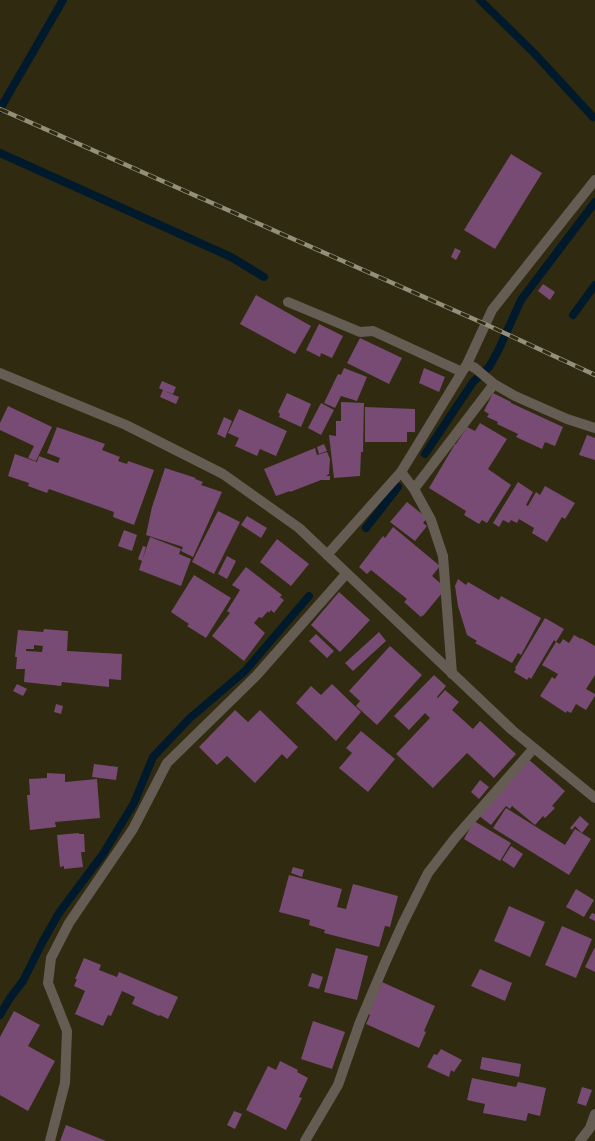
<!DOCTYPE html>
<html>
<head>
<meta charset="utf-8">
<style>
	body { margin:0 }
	canvas { display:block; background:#302a10 }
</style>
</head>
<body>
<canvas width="595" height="1141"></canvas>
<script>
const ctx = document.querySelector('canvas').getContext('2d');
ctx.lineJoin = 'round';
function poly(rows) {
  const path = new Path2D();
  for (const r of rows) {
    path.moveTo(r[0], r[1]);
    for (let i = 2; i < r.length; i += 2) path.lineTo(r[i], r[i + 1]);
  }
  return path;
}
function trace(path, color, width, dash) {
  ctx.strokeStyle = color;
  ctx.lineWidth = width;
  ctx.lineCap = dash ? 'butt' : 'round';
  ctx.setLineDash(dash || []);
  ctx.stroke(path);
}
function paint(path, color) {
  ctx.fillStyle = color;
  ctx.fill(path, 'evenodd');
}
trace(poly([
	[480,0,534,53,593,117],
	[0,109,63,0],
	[0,153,231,257,264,277],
	[573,315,595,285],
	[425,454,473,382,489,367,498,351,521,300,595,202],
	[366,528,398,487],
	[0,1015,10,998,23,981,43,941,59,913,103,854,134,803,153,757,190,718,245,671,309,596]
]), '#001a2c', 8);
paint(poly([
	[511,154,542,173,495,249,464,230],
	[455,248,461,251,456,260,451,257],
	[543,284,555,292,550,300,538,291],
	[256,295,311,326,295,354,240,324],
	[319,324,343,336,332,358,321,353,320,357,306,350],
	[360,338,402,358,389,384,347,363],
	[344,368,367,377,357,401,341,396,335,408,324,403,338,374,341,375],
	[424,368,445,377,439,392,419,383],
	[162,381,176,387,173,394,164,391,179,397,176,404,160,397,163,390,159,388],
	[287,393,311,404,301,427,279,417,280,414,278,412],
	[493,393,511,402,511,403,563,427,555,446,545,442,542,449,516,437,518,434,497,424,498,422,487,417,489,414,484,411],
	[341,402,364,403,363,452,361,452,360,476,334,478,329,435,336,436,336,421,341,421],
	[321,403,334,410,321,435,308,428],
	[8,406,52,427,36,461,28,458,34,446,0,430,0,423],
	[365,407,415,409,415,432,407,432,407,442,365,442],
	[239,409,287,431,276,456,260,449,257,456,235,446,239,438,228,433],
	[224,417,232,421,225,438,217,434],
	[480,423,507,439,488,469,511,485,487,523,482,520,479,524,464,515,466,511,429,488,455,444,456,444,467,427,475,431],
	[57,427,105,444,102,450,120,457,118,461,127,464,128,461,154,470,134,525,113,517,114,512,49,489,47,493,28,486,29,483,8,476,15,454,37,462,39,456,58,463,60,458,47,453],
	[587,435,595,438,595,460,579,455],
	[324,444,327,451,319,454,317,447],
	[315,448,317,455,327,452,330,459,329,474,326,476,330,476,330,480,321,480,290,492,290,491,276,496,264,469],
	[165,468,196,478,195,479,203,482,201,485,222,492,193,557,181,551,183,547,146,535,152,507],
	[518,482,533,492,526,505,528,506,536,492,540,495,545,486,575,503,565,519,562,517,547,542,532,533,534,528,519,519,517,523,511,520,509,523,503,520,499,527,493,523],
	[407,502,427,518,423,523,427,526,415,541,390,522],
	[218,511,240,522,214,574,192,562],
	[247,516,267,528,261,538,241,525],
	[393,527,440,566,432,576,446,588,423,616,423,615,421,617,404,602,407,599,371,570,367,574,359,567,383,536,385,538],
	[124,530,137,535,132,551,118,546],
	[150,537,181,549,179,554,191,559,181,586,139,570],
	[277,539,309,564,291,586,260,562],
	[143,546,146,547,142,561,138,559],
	[227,556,236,561,227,579,218,574],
	[246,567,282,595,280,597,284,600,274,613,271,610,269,613,268,611,262,618,259,617,254,623,265,633,244,661,212,636,230,613,227,611,240,590,232,585],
	[194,575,231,598,206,638,187,626,189,624,171,612],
	[458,579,466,585,468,582,499,600,501,596,541,618,521,655,518,653,512,663,475,643,477,641,467,635,458,606,455,586],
	[339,592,370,620,340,652,311,625],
	[545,618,564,629,556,642,554,640,531,679,529,677,527,680,514,672,516,669,515,668],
	[44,629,68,631,67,651,122,654,121,680,109,679,109,687,62,682,61,686,24,682,25,669,16,669,17,657,15,657,18,630,43,632],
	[34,645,43,646,42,652,26,651,26,649,34,649],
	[379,632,386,641,353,671,345,663],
	[316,634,334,651,327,658,309,641],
	[574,635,581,639,581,638,595,646,595,675,586,689,595,694,595,696,586,710,576,704,571,713,567,711,566,713,540,696,552,677,555,679,558,674,542,665,556,642,560,644,563,639,569,643],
	[390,646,422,675,377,725,356,706,360,701,349,691],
	[434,675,446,686,437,697,438,698,445,690,459,702,452,710,473,729,480,721,516,754,494,778,467,753,433,788,396,754,430,718,425,713,409,730,394,716],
	[17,684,27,689,23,696,13,691],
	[332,684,361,712,336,741,296,703,311,686,321,695],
	[56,704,63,706,61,714,54,712],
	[235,710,248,722,260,710,298,747,287,759,282,754,255,783,227,756,217,765,199,747],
	[361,731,395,759,368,792,339,768,352,753,346,748],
	[527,758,565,791,552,806,555,808,545,818,543,816,535,825,512,806,510,809,506,806,491,825,478,815],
	[94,764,118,767,116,780,92,777],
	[47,773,65,774,65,782,97,779,100,818,55,822,56,827,30,830,27,795,30,795,29,779,47,778],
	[480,780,489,787,479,799,471,792],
	[506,808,565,845,575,829,591,839,569,875,493,828],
	[580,816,589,824,582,833,575,826,572,830,570,828],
	[474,821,511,843,500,861,464,839],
	[79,833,79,834,84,834,85,852,81,852,83,867,64,869,64,866,60,867,57,835],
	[511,846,523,854,514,868,502,860],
	[293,867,304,870,302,877,291,873],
	[289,875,342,889,337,907,346,909,353,884,398,896,390,927,385,926,379,947,324,933,325,930,309,925,310,920,279,912],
	[576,889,594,900,584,917,566,907],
	[509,906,545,922,530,957,494,941],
	[592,913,595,914,595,921,589,918],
	[562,926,592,939,576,978,545,965],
	[595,947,595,972,585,967],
	[336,948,368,956,357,1000,324,992],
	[84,958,101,965,99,970,117,977,119,972,178,997,168,1019,160,1015,159,1016,132,1004,135,997,122,991,111,1016,108,1015,103,1026,75,1014,85,991,74,986,77,979,75,979],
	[480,969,512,983,505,1001,471,986],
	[312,973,323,977,319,989,308,986],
	[382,982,435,1006,424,1031,426,1032,419,1048,366,1024,370,1015,368,1014],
	[14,1011,40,1025,28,1046,55,1061,28,1111,0,1095,0,1037],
	[313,1021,345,1032,332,1069,301,1059],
	[441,1049,462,1060,454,1072,451,1070,449,1077,427,1067,434,1054,437,1055],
	[482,1057,521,1064,519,1077,480,1069],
	[280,1061,298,1070,297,1072,308,1078,299,1097,302,1098,286,1130,246,1110,268,1066,276,1070],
	[472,1078,516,1087,518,1082,546,1088,540,1116,528,1113,526,1121,483,1113,485,1104,467,1100],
	[582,1087,592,1090,586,1106,577,1103],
	[234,1111,242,1114,235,1129,227,1125],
	[66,1125,106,1141,60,1141]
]), '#774b73');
trace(poly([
	[288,302,360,332,373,331,462,372],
	[467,364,475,368,494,384,515,396,567,419,595,428],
	[0,373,126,425,223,474,299,528,512,730,595,798],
	[401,472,414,489,431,520,443,556,452,674],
	[414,489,494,384],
	[327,555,401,472,467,364,492,310,595,180],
	[50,1141,65,1083,67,1031,48,983,51,958,69,923,133,829,167,763,256,676,346,574],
	[305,1141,338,1085,360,1022,385,963,403,923,428,873,455,838,534,748],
	[580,1141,590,1128,595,1114]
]), '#655d53', 10);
const rail = poly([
	[0,109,485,324,595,375]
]);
trace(rail, '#938f7b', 4.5);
trace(rail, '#302a10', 3, [9]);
</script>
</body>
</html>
